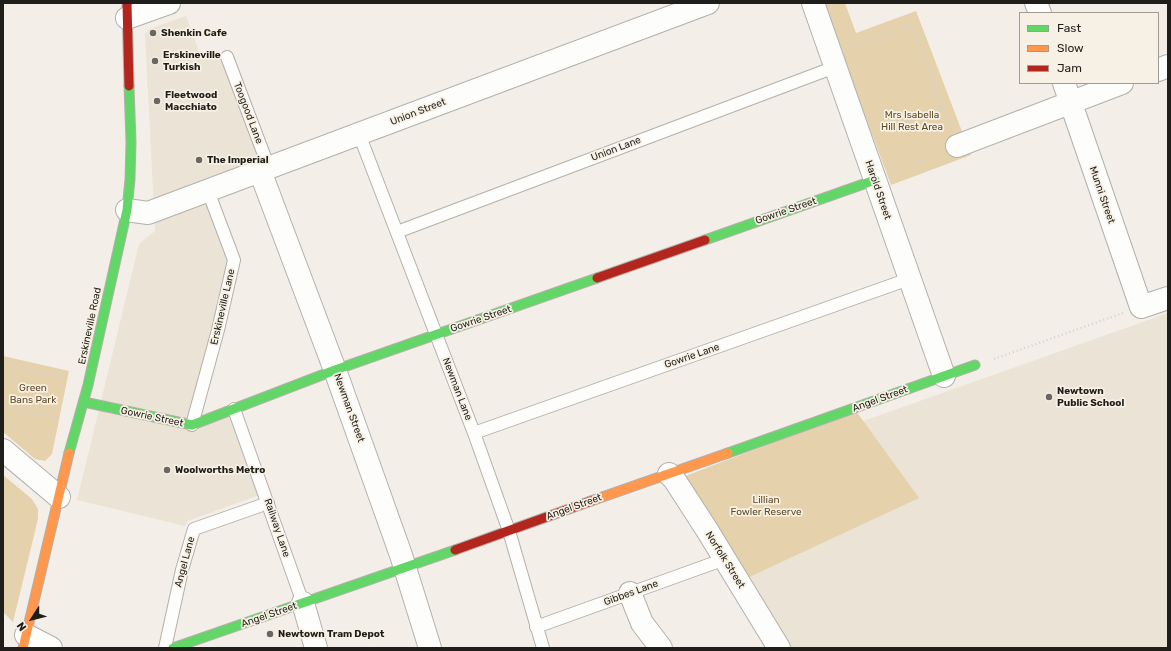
<!DOCTYPE html>
<html>
<head>
<meta charset="utf-8">
<style>
	body { margin:0 }
	#map { position:relative; width:1171px; height:651px; overflow:hidden; background:#f3efe8; font-family:Rubik,sans-serif }
	canvas { display:block }
	.frame { position:absolute; inset:0; border:4px solid #201e1a; pointer-events:none }
	.legend { position:absolute; left:1019px; top:12px; width:140px; height:72px; box-sizing:border-box; background:#f7f0e4; border:1px solid #a19c93; margin:0; padding:5px 7px; list-style:none; font-size:12px; color:#201e1a }
	.legend li { display:flex; align-items:center; gap:8px; height:20px }
	.legend b { width:20px; border:1px solid #a19c93 }
	.north { position:absolute; left:12px; top:599px; width:40px; height:40px; -webkit-text-stroke:3px #f7f0e4; paint-order:stroke; rotate:234deg; font-size:11px; font-weight:700; line-height:16px; text-align:center; color:#201e1a }
	.north::after { content:''; display:block; margin:auto; width:14px; height:18px; background:#201e1a; clip-path:polygon(50% 0,100% 100%,50% 72%,0 100%) }
</style>
</head>
<body>
<div id="map">
<canvas width="1171" height="651"></canvas>
<div class="frame"></div>
<ul class="legend">
<li><b style="height:5px;background:#63d668"></b>Fast</li>
<li><b style="height:5px;background:#ff974d"></b>Slow</li>
<li><b style="height:5px;background:#b3261e"></b>Jam</li>
</ul>
<div class="north">N</div>
</div>
<script>
const ctx = document.querySelector('canvas').getContext('2d');
ctx.lineJoin = 'round';
function paint(path, color) {
  ctx.fillStyle = color;
  ctx.fill(path, 'evenodd');
}
function poly(rows) {
  const path = new Path2D();
  for (const r of rows) {
    path.moveTo(r[0], r[1]);
    for (let i = 2; i < r.length; i += 2) path.lineTo(r[i], r[i + 1]);
  }
  return path;
}
function trace(path, color, width, dash) {
  ctx.strokeStyle = color;
  ctx.lineWidth = width;
  ctx.lineCap = dash ? 'butt' : 'round';
  ctx.setLineDash(dash || []);
  ctx.stroke(path);
}
function write(font, color, halo, rows, align = 'center') {
  ctx.font = font + ' Rubik,sans-serif';
  ctx.lineWidth = 3.5;
  ctx.setLineDash([]);
  ctx.textBaseline = 'middle';
  ctx.strokeStyle = halo;
  ctx.fillStyle = color;
  for (const [text, x, y, turn = 0] of rows) {
    ctx.save();
    ctx.translate(x, y);
    ctx.rotate((+turn || 0) * Math.PI / 180);
    ctx.textAlign = isNaN(turn) ? turn : align;
    if (halo) ctx.strokeText(text, 0, 0);
    ctx.fillText(text, 0, 0);
    ctx.restore();
  }
}
paint(poly([
	[186,16,199,51,227,57,269,168,208,191,234,260,193,425,234,409,260,495,187,521,185,526,77,500,139,244,155,231,145,34,149,29],
	[1168,313,1168,648,791,648,691,482]
]), '#ebe3d6');
paint(poly([
	[823,3,845,3,856,33,916,11,971,155,891,185],
	[3,356,69,371,52,454,45,461,35,459,3,432],
	[856,411,919,498,745,579,680,478],
	[3,475,32,499,38,509,38,519,13,622,3,612]
]), '#e5d1ac');
const lane = poly([
	[227,57,269,168],
	[359,134,474,433,509,531,543,648],
	[397,232,835,67],
	[234,409,303,603],
	[192,425,218,330,234,260,208,191],
	[474,433,909,279],
	[536,627,725,559],
	[165,648,182,570,194,529,268,503]
]);
const street = poly([
	[813,3,944,376],
	[1036,3,1040,13],
	[127,18,169,3],
	[1158,70,1168,66],
	[1064,83,1141,307,1168,298],
	[957,146,1122,83],
	[260,171,335,370,401,555,430,648],
	[127,210,148,213,708,3],
	[3,450,59,497],
	[669,474,674,479,707,530,779,648],
	[630,593,642,623,661,648],
	[303,603,316,648],
	[26,635,51,648]
]);
const fast = poly([
	[705,240,875,180],
	[84,402,192,425,335,370,597,278],
	[69,453,88,385,127,210,130,179,131,142,129,86],
	[728,453,975,365],
	[173,648,455,550]
]);
const slow = poly([
	[591,501,728,453],
	[23,648,69,453]
]);
const jam = poly([
	[127,3,129,86],
	[597,278,705,240],
	[455,550,591,501]
]);
trace(lane, '#b3b0ab', 14);
trace(street, '#b3b0ab', 24);
trace(fast, '#b3b0ab', 11);
trace(slow, '#b3b0ab', 11);
trace(jam, '#b3b0ab', 11);
trace(poly([
	[850,48,912,25,943,107],
	[881,133,943,107,950,128],
	[894,172,939,154],
	[994,359,1123,313],
	[3,364,69,379],
	[3,406,58,418],
	[3,567,22,568],
	[3,592,16,596]
]), '#d4d2d0', 2.5, [1, 3]);
trace(lane, '#fdfdfc', 12);
trace(street, '#fdfdfc', 22);
trace(fast, '#63d668', 9);
trace(slow, '#ff974d', 9);
trace(jam, '#b3261e', 9);
for (const [x, y, r, color] of [
	[153,33,4,"#6a6762"],
	[155,61,4,"#6a6762"],
	[157,101,4,"#6a6762"],
	[199,160,4,"#6a6762"],
	[1049,397,4,"#6a6762"],
	[167,470,4,"#6a6762"],
	[270,634,4,"#6a6762"]
]) {
  const dot = new Path2D();
  dot.arc(x, y, r, 0, 2 * Math.PI);
  ctx.fillStyle = color;
  ctx.fill(dot);
  trace(dot, '#f7f0e4', 1.5);
}
write('bold 10px', '#201e1a', '#f7f0e4', [
	["Shenkin Cafe",161,33],
	["Erskineville",163,55],
	["Turkish",163,67],
	["Fleetwood",165,95],
	["Macchiato",165,107],
	["The Imperial",207,160],
	["Newtown",1057,391],
	["Public School",1057,403],
	["Woolworths Metro",175,470],
	["Newtown Tram Depot",278,634]
], 'left');
write('10px', '#201e1a', '#f7f0e4', [
	["Union Street",418,112,-21],
	["Toogood Lane",248,113,69],
	["Union Lane",616,149,-21],
	["Harold Street",878,190,71],
	["Munni Street",1102,195,71],
	["Gowrie Street",786,211,-19],
	["Erskineville Lane",223,307,-77],
	["Gowrie Street",481,319,-19],
	["Erskineville Road",90,326,-78],
	["Gowrie Lane",692,356,-19],
	["Newman Lane",457,389,69],
	["Angel Street",880,399,-20],
	["Newman Street",349,408,70],
	["Gowrie Street",152,417,12],
	["Angel Street",574,507,-20],
	["Railway Lane",277,528,71],
	["Norfolk Street",725,560,58],
	["Angel Lane",185,562,-75],
	["Gibbes Lane",631,593,-20],
	["Angel Street",269,615,-19]
]);
write('10px', '#5e4b26', '#f7f0e4', [
	["Mrs Isabella",912,115],
	["Hill Rest Area",912,127],
	["Green",33,388],
	["Bans Park",33,400],
	["Lillian",766,500],
	["Fowler Reserve",766,512]
]);
</script>
</body>
</html>
